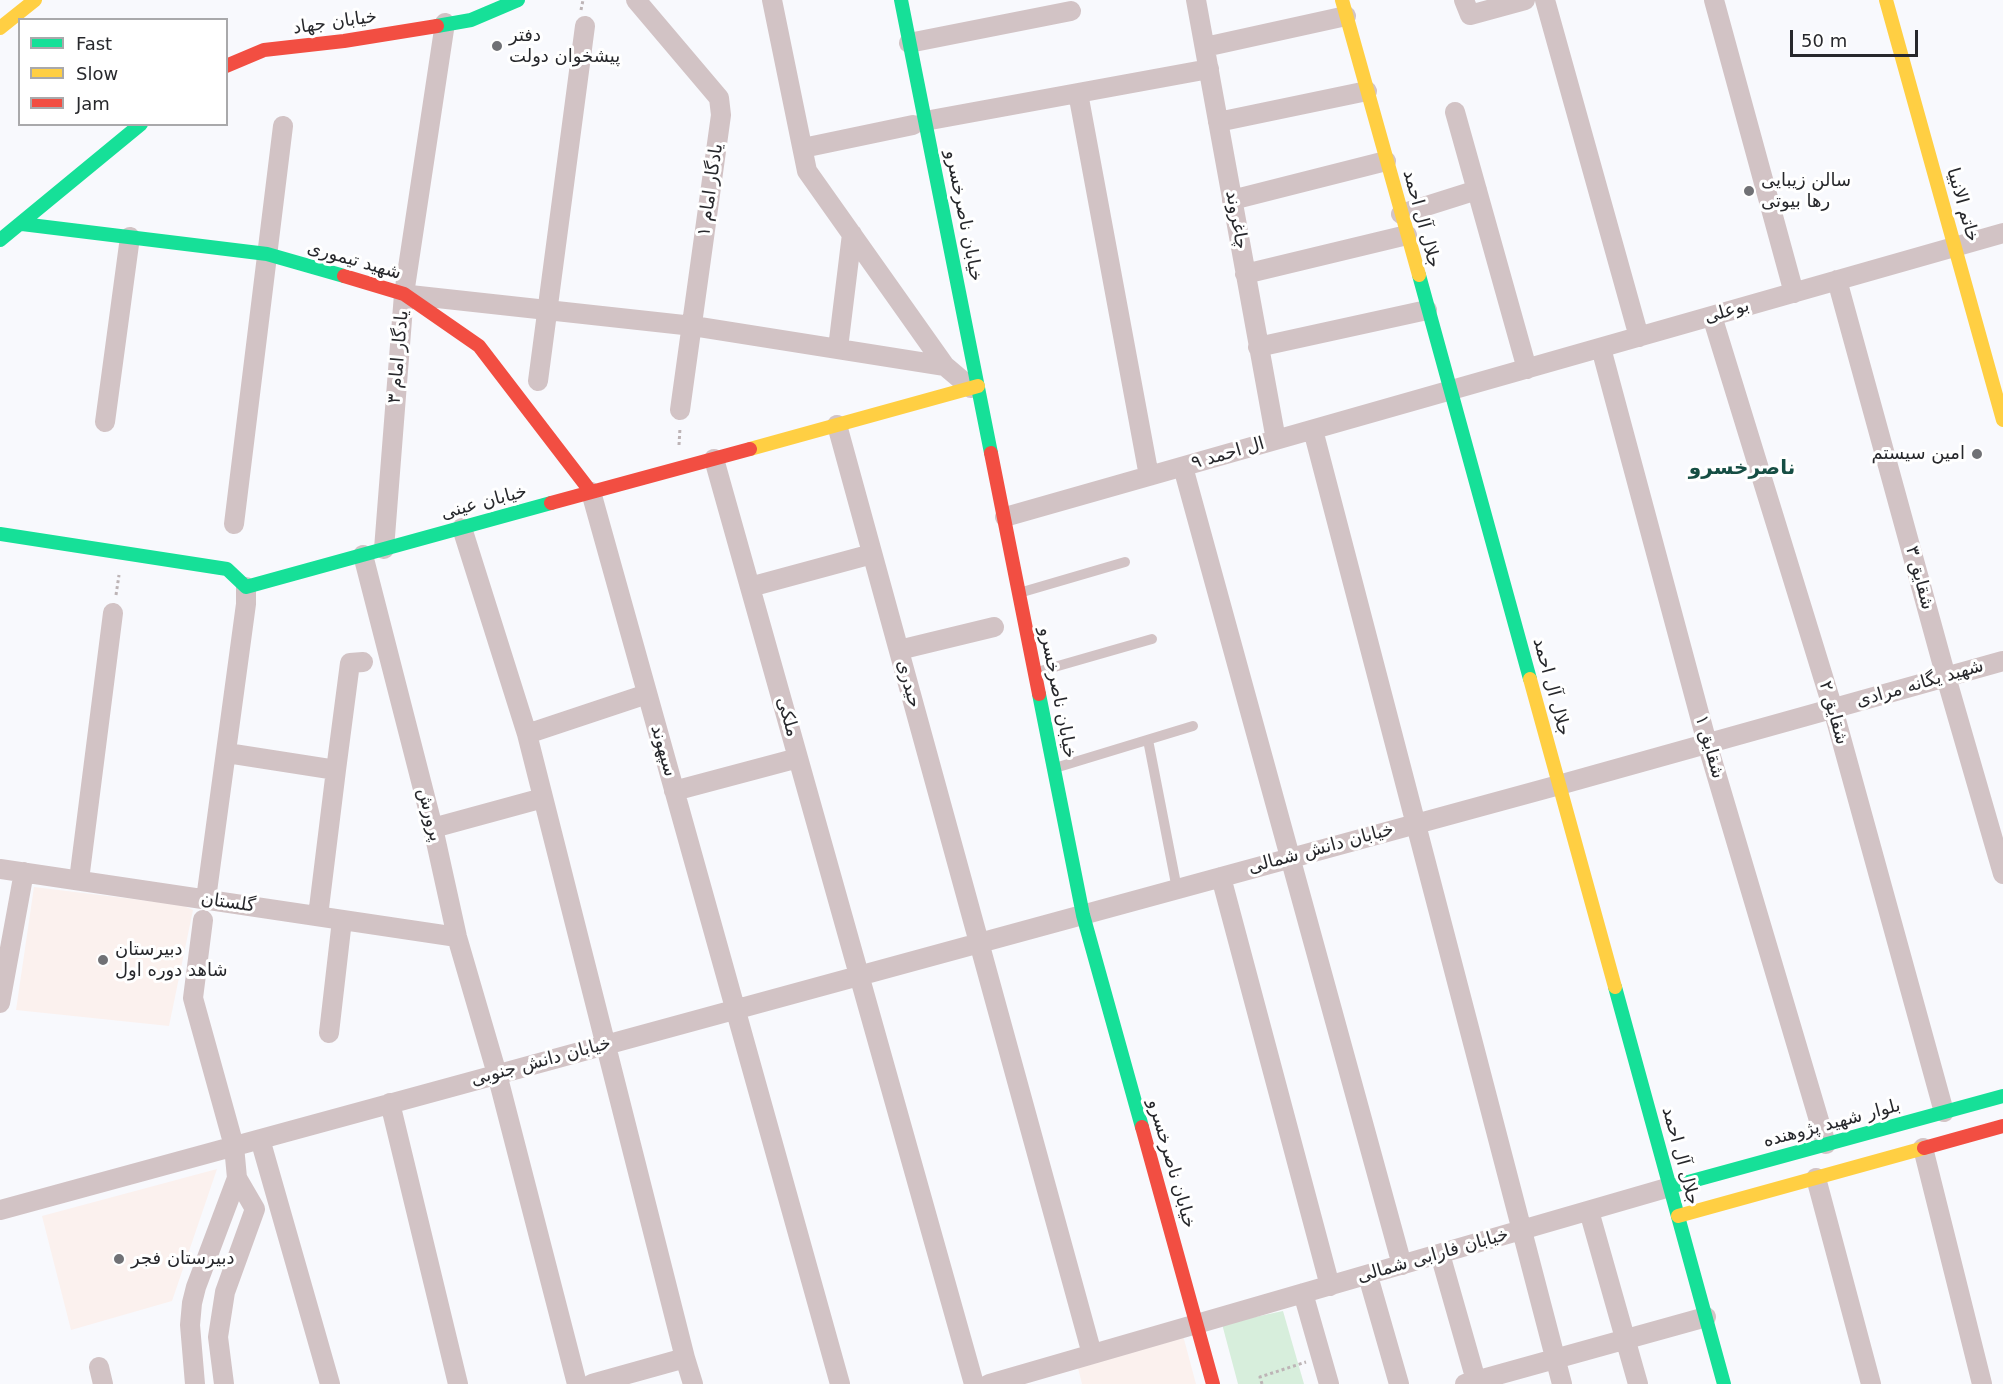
<!DOCTYPE html>
<html>
<head>
<meta charset="utf-8">
<style>
	body { margin:0 }
	#map { position:relative; width:2003px; height:1384px; overflow:hidden; background:#f8f9fd; font-family:"DejaVu Sans",sans-serif }
	canvas { display:block }
	.legend { position:absolute; left:18px; top:18px; width:210px; height:108px; box-sizing:border-box; background:#fff; border:2px solid #a9a9ab; margin:0; padding:8px 10px; list-style:none; font-size:18px; color:#27282c }
	.legend li { display:flex; align-items:center; gap:12px; height:30px }
	.legend b { width:30px; border:2px solid #a9a9ab }
	.scale { position:absolute; left:1790px; top:30px; width:128px; height:27px; box-sizing:border-box; border:3px solid #27282c; border-top:0; padding-left:8px; font-size:18px; line-height:21px; white-space:nowrap; color:#27282c; -webkit-text-stroke:4px #fff; paint-order:stroke }
</style>
</head>
<body>
<div id="map">
<canvas width="2003" height="1384"></canvas>
<ul class="legend">
<li><b style="height:8px;background:#16e098"></b>Fast</li>
<li><b style="height:8px;background:#ffcf43"></b>Slow</li>
<li><b style="height:8px;background:#f24e42"></b>Jam</li>
</ul>
<div class="scale">50 m</div>
</div>
<script>
const ctx = document.querySelector('canvas').getContext('2d');
ctx.lineJoin = 'round';
function paint(path, color) {
  ctx.fillStyle = color;
  ctx.fill(path, 'evenodd');
}
function poly(rows) {
  const path = new Path2D();
  for (const r of rows) {
    path.moveTo(r[0], r[1]);
    for (let i = 2; i < r.length; i += 2) path.lineTo(r[i], r[i + 1]);
  }
  return path;
}
function trace(path, color, width, dash) {
  ctx.strokeStyle = color;
  ctx.lineWidth = width;
  ctx.lineCap = dash ? 'butt' : 'round';
  ctx.setLineDash(dash || []);
  ctx.stroke(path);
}
function write(font, color, halo, rows, align = 'center') {
  ctx.font = font + ' "DejaVu Sans",Cairo,sans-serif';
  ctx.lineWidth = 6;
  ctx.setLineDash([]);
  ctx.textBaseline = 'middle';
  ctx.strokeStyle = halo;
  ctx.fillStyle = color;
  for (const [text, x, y, turn = 0] of rows) {
    ctx.save();
    ctx.translate(x, y);
    ctx.rotate((+turn || 0) * Math.PI / 180);
    ctx.textAlign = isNaN(turn) ? turn : align;
    if (halo) ctx.strokeText(text, 0, 0);
    ctx.fillText(text, 0, 0);
    ctx.restore();
  }
}
paint(poly([
	[34,887,182,905,193,910,169,1026,16,1010],
	[217,1169,172,1301,71,1330,42,1216],
	[1181,1328,1196,1384,1082,1384,1075,1356]
]), '#fbf1ee');
paint(poly([
	[1283,1311,1304,1384,1238,1384,1222,1324]
]), '#d7eedc');
trace(poly([
	[581,10,583,0],
	[679,445,680,428],
	[116,595,119,575],
	[1262,1384,1260,1377,1306,1362]
]), '#bdb4b6', 3, [3, 3]);
trace(poly([
	[1019,593,1125,562],
	[1037,672,1152,639],
	[1148,740,1177,889],
	[1055,768,1193,726]
]), '#d2c3c5', 10);
trace(poly([
	[636,0,719,98,721,115,680,410],
	[772,0,807,171,945,366],
	[1196,0,1276,440],
	[1464,0,1470,15,1525,0],
	[1545,0,1639,337],
	[1714,0,1794,293],
	[909,43,1071,11],
	[1205,47,1346,16],
	[1078,93,1149,476],
	[1455,112,1527,369],
	[925,121,1209,69],
	[1218,122,1367,91],
	[803,148,913,125],
	[1232,200,1386,161],
	[1401,214,1477,190],
	[1245,274,1407,235],
	[1837,280,1946,677,2003,874],
	[410,295,693,326,945,366,971,388],
	[1712,316,1833,709,1944,1112],
	[1258,347,1427,310],
	[838,348,852,234],
	[1601,348,1707,743,1826,1144],
	[538,381,585,26],
	[105,422,130,237],
	[837,425,1092,1354],
	[1313,430,1562,1384],
	[714,459,974,1384],
	[1183,467,1402,1265],
	[591,492,840,1384],
	[1005,517,2003,233],
	[234,524,283,126],
	[462,528,527,734,685,1358,693,1384],
	[384,549,404,294,445,23],
	[363,555,433,828,457,937,497,1074,577,1384],
	[750,587,872,554],
	[899,650,994,627],
	[527,734,647,694],
	[227,753,336,770,318,916],
	[336,770,350,663,363,662],
	[674,791,798,758],
	[433,828,543,798],
	[0,869,457,937],
	[1221,877,1330,1286],
	[79,880,113,613],
	[206,899,246,604,246,587],
	[0,1003,24,872],
	[329,1033,342,920],
	[390,1103,458,1384],
	[260,1139,330,1384],
	[1923,1148,1982,1384],
	[1816,1178,1871,1384],
	[0,1210,1559,785,2003,661],
	[1589,1211,1638,1384],
	[1440,1254,1477,1384],
	[1368,1276,1399,1384],
	[1303,1293,1329,1384],
	[99,1367,103,1384],
	[195,1384,190,1325,192,1303,196,1287,237,1178,234,1146,193,998,203,920],
	[224,1384,218,1337,225,1292,255,1209,237,1178],
	[592,1384,685,1358],
	[989,1384,1670,1187],
	[1465,1384,1706,1317]
]), '#d2c3c5', 20);
trace(poly([
	[901,0,991,453],
	[437,26,471,20,518,0],
	[22,224,267,254,344,276],
	[0,240,141,124],
	[1419,275,1530,679],
	[0,534,227,569,246,587,551,503],
	[1039,694,1083,915,1142,1127],
	[1615,987,1724,1384],
	[1670,1187,2003,1096]
]), '#16e098', 14);
trace(poly([
	[1342,0,1419,275],
	[1886,0,2003,420],
	[0,28,35,0],
	[750,449,978,386],
	[1530,679,1615,987],
	[1678,1216,1924,1148]
]), '#ffcf43', 14);
trace(poly([
	[226,66,264,50,344,41,437,26],
	[344,276,404,294,479,346,591,492],
	[991,453,1039,694],
	[551,503,750,449],
	[1142,1127,1213,1384],
	[1924,1148,2003,1126]
]), '#f24e42', 14);
for (const [x, y, r, color] of [
	[497,46,6,"#707175"],
	[1749,191,6,"#707175"],
	[1977,454,6,"#707175"],
	[103,960,6,"#707175"],
	[119,1259,6,"#707175"]
]) {
  const dot = new Path2D();
  dot.arc(x, y, r, 0, 2 * Math.PI);
  ctx.fillStyle = color;
  ctx.fill(dot);
  trace(dot, '#fff', 2);
}
write('18px', '#27282c', '#fff', [
	["خیابان جهاد",335,23,-8],
	["یادگار امام ۱",711,190,-82],
	["خاتم الانبیا",1962,205,74],
	["خیابان ناصرخسرو",963,216,79],
	["جلال آل احمد",1421,219,75],
	["چاغروند",1236,220,80],
	["شهید تیموری",354,261,16],
	["بوعلی",1727,312,-16],
	["یادگار امام ۳",399,357,-85],
	["ال احمد ۹",1228,454,-16],
	["خیابان عینی",484,503,-15],
	["شقایق ۳",1919,578,75],
	["حیدری",908,684,75],
	["شهید یگانه مرادی",1920,684,-16],
	["جلال آل احمد",1551,687,75],
	["خیابان ناصرخسرو",1057,693,79],
	["شقایق ۲",1833,713,74],
	["ملکی",787,717,74],
	["شقایق ۱",1709,747,74],
	["سپهوند",663,751,74],
	["پرورش",429,815,76],
	["خیابان دانش شمالی",1321,849,-15],
	["گلستان",228,903,8],
	["خیابان دانش جنوبی",541,1062,-15],
	["بلوار شهید پژوهنده",1832,1124,-15],
	["جلال آل احمد",1680,1156,75],
	["خیابان ناصرخسرو",1171,1164,74],
	["خیابان فارابی شمالی",1433,1256,-16]
]);
write('18px', '#27282c', '#fff', [
	["دفتر",509,36],
	["پیشخوان دولت",509,57],
	["سالن زیبایی",1761,181],
	["رها بیوتی",1761,202],
	["امین سیستم",1965,454,"right"],
	["دبیرستان",115,950],
	["شاهد دوره اول",115,971],
	["دبیرستان فجر",131,1259]
], 'left');
write('bold 20px', '#164e44', '#fff', [
	["ناصرخسرو",1742,469]
]);
</script>
</body>
</html>
